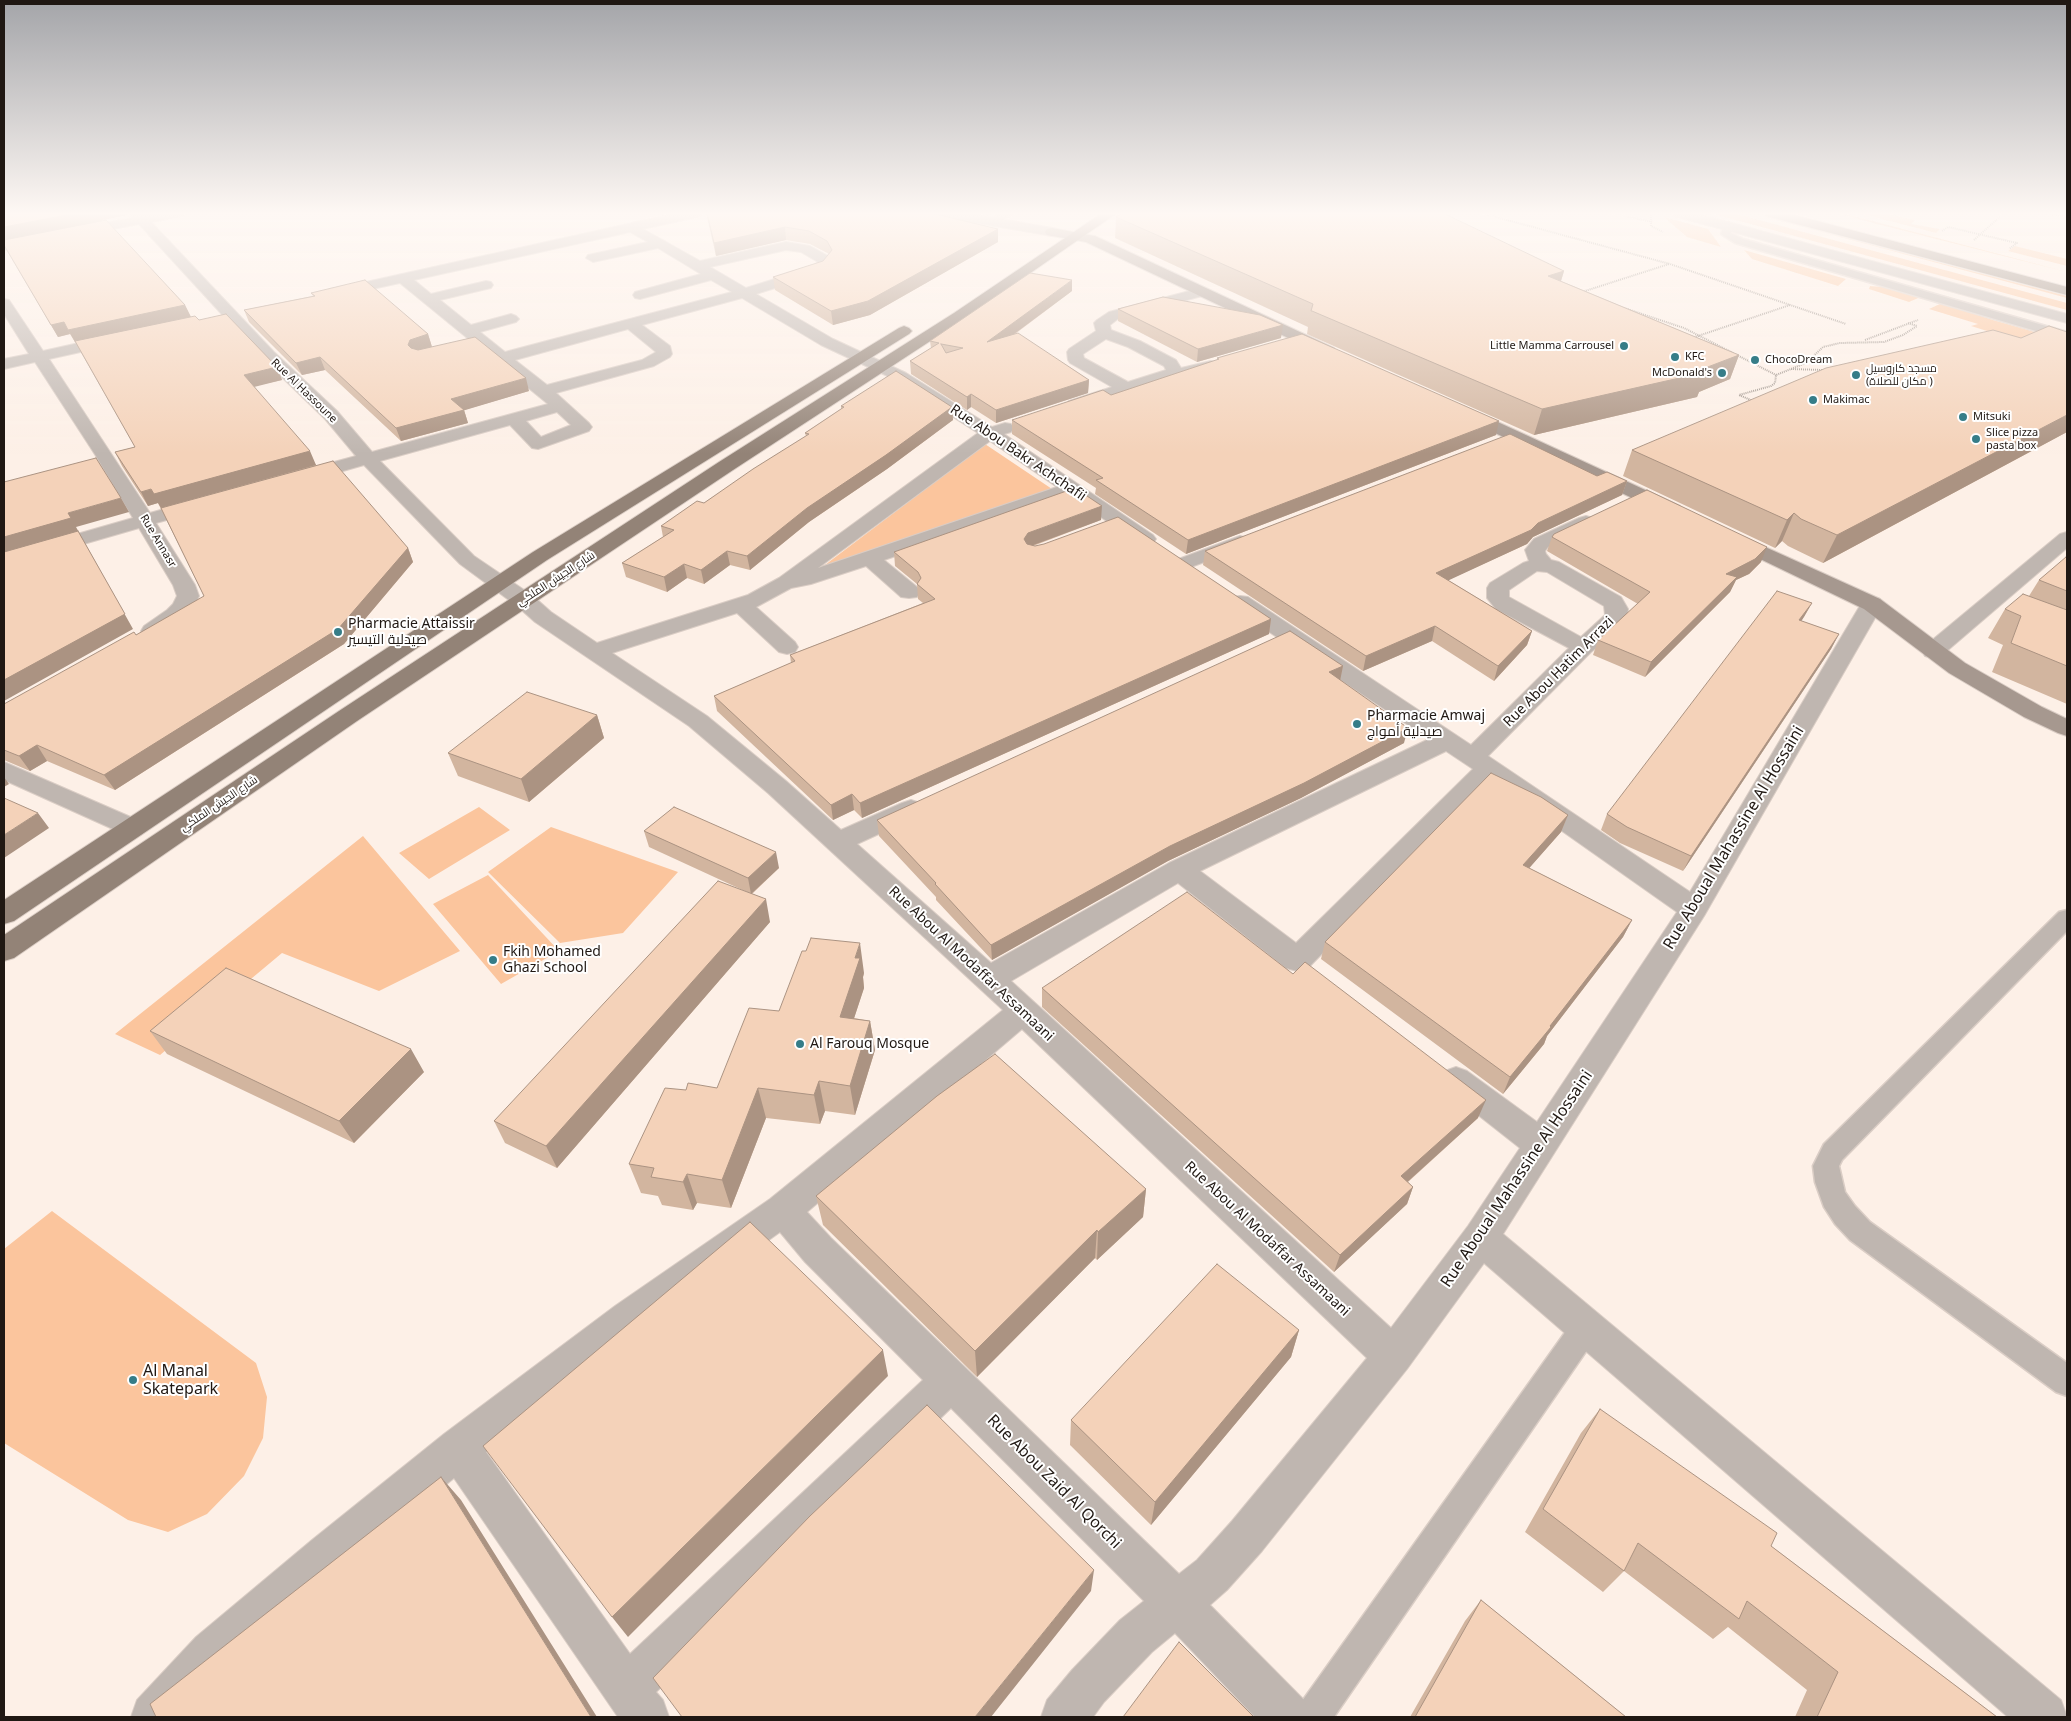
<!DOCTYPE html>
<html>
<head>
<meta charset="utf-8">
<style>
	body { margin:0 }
	#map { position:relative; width:2071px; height:1721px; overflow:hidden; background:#fdf0e7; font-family:"Noto Sans",sans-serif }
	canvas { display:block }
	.frame { position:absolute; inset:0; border:5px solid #201813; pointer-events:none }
</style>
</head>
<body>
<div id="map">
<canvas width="2071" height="1721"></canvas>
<div class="frame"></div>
</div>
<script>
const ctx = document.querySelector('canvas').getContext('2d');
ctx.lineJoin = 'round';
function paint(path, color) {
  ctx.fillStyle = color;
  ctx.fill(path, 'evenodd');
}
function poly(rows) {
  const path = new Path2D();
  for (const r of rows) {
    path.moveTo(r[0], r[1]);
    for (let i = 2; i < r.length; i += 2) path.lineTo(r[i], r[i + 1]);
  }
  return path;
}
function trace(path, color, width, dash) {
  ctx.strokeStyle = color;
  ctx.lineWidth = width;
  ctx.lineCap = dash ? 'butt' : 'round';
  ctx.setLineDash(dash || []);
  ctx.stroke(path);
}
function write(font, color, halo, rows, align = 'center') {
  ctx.font = font + ' "Noto Sans",Cairo,sans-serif';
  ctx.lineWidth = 4;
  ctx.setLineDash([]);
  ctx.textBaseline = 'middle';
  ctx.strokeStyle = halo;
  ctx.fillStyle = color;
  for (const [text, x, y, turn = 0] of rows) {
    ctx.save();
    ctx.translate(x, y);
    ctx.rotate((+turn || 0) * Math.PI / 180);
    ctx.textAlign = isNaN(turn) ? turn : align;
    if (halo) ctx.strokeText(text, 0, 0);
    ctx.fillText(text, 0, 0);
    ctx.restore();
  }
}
paint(poly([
	[1710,213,1733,213,2067,303,2067,310],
	[1751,213,2067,296,2067,298,1766,217],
	[1837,213,1842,213,2067,272,1877,224],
	[1859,213,1884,213,1915,220,1911,224,1940,229,1936,233],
	[1664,217,1708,229,1721,247,1687,237],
	[2015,246,2067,259,2067,266,2008,251],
	[1744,250,1846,279,1838,286,1752,259],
	[1870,286,1896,288,1923,296,1909,302,1869,289],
	[1942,303,1993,320,2067,341,2019,341,1971,326,1978,324,1929,309],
	[985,444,1055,491,813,574],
	[479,807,510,830,429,879,399,853],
	[551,827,678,872,623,933,560,943,488,872],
	[363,836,460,951,379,991,282,953,160,1055,115,1034],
	[488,875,559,951,501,984,433,904],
	[52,1211,256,1363,267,1397,263,1438,244,1476,207,1514,168,1532,128,1520,4,1443,4,1249]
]), '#fbc59d');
const lane = poly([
	[1001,213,1014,213,996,224,988,224,988,220,1001,213],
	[1728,224,1733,227,1731,233,1743,239,2067,332,2067,340,1735,243,1721,234,1724,225,1728,224],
	[2067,910,2067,931,1842,1160,1839,1166,1845,1192,1855,1206,1870,1222,2067,1363,2067,1396,2056,1392,1850,1240,1835,1224,1824,1207,1815,1182,1813,1166,1824,1144,2059,912,2067,910],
	[1586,1313,1596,1317,1601,1327,1596,1337,1334,1717,1295,1717,1300,1704,1576,1317,1586,1313]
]);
const street = poly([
	[129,213,143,213,145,215,184,213,183,216,151,222,274,352,337,411,372,452,548,404,400,283,335,297,330,296,328,293,330,290,677,213,702,213,701,216,643,229,700,261,786,242,810,246,828,256,832,263,823,273,756,294,833,339,906,373,992,427,1005,423,1011,424,1014,428,1011,432,1004,434,1153,535,1156,539,1153,543,1146,545,1139,543,1070,496,884,560,917,587,920,592,917,597,909,598,901,597,866,566,811,584,791,588,756,607,795,642,798,647,795,652,787,654,779,652,737,613,612,653,707,716,786,781,841,830,902,803,911,800,920,803,924,809,920,815,857,844,991,963,1169,863,1429,739,1232,607,1229,602,1232,597,1240,596,1248,597,1471,745,1569,648,1496,609,1487,598,1487,588,1490,583,1523,563,1529,561,1525,550,1534,539,1579,518,1586,516,1593,518,1596,522,1593,526,1548,547,1545,551,1546,554,1551,560,1559,562,1621,597,1628,609,1627,616,1616,631,1591,652,1488,756,1690,892,1861,604,1864,599,1872,597,1880,599,1883,604,1704,916,1503,1234,2061,1700,2067,1717,2008,1717,1484,1263,1407,1369,1262,1551,1227,1590,1210,1605,1304,1700,1310,1717,1255,1717,1175,1633,1152,1652,1104,1702,1093,1717,1041,1717,1047,1700,1072,1670,1120,1620,1144,1601,951,1408,656,1692,663,1700,669,1717,618,1717,454,1478,342,1570,228,1669,185,1717,131,1717,137,1700,196,1637,312,1540,444,1434,615,1306,770,1199,1003,1010,768,793,689,726,535,622,517,606,460,564,364,465,301,483,294,481,292,477,294,473,356,456,325,419,262,358,139,224,4,250,4,242,132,218,129,213],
	[630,232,648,242,588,255,586,258,593,262,658,248,701,274,635,292,633,295,635,298,640,299,711,280,732,292,505,352,480,332,516,322,519,319,516,316,511,314,471,325,440,300,491,288,493,285,491,282,486,281,431,294,414,280,630,232],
	[786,250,801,252,818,262,813,267,746,288,710,267,786,250],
	[742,298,821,345,894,379,978,433,779,578,748,595,597,643,551,612,533,596,474,556,380,461,510,425,532,448,538,449,589,431,592,427,589,423,556,393,654,366,670,357,672,354,670,346,642,325,742,298],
	[628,329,656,352,642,360,547,385,515,360,628,329],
	[557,412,571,425,541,437,526,421,557,412],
	[990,441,1057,487,818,568,990,441],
	[1537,571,1547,572,1604,606,1605,615,1581,637,1509,597,1509,590,1537,571],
	[1446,751,1473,769,1296,943,1200,871,1446,751],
	[1491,781,1677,912,1537,1122,1467,1071,1456,1067,1445,1071,1440,1080,1445,1089,1520,1148,1468,1226,1391,1328,1011,981,1178,883,1286,968,1297,971,1308,968,1491,781],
	[1022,1029,1367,1358,1232,1521,1197,1560,1179,1574,831,1238,807,1212,1022,1029],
	[780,1232,805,1262,923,1380,630,1654,486,1452,641,1332,780,1232],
	[936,213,967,213,1052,228,1059,232,1052,236,942,217,936,213],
	[1673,213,1695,213,2067,314,2067,323,1674,216,1673,213],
	[1201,288,1206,289,1208,292,1206,295,1119,318,1110,325,1111,330,1140,341,1176,360,1181,368,1211,361,1217,363,1219,366,1217,369,1164,380,1081,409,1075,410,1069,409,1066,405,1069,401,1112,387,1070,363,1068,360,1067,352,1069,349,1096,331,1094,323,1097,320,1109,312,1201,288],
	[1106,339,1128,347,1164,366,1166,370,1128,382,1084,358,1083,354,1106,339],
	[4,299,9,300,43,351,115,335,121,337,123,340,121,343,49,359,150,513,199,499,206,501,209,505,206,509,156,523,195,585,199,596,191,612,160,636,152,638,144,636,141,631,144,626,167,610,173,604,177,596,173,585,139,528,4,567,4,555,133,518,96,456,35,362,4,369,4,359,29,354,4,314,4,299],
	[2067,532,2067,548,1941,656,1933,658,1925,656,1922,651,1925,646,2060,534,2067,532],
	[1240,536,1247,538,1250,542,1247,546,1183,570,1176,568,1173,564,1176,560,1240,536],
	[4,762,142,822,146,828,142,834,133,837,124,834,4,780,4,762]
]);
const secondary = poly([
	[1052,228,1095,236,1334,348,1336,351,1334,354,1322,354,1086,242,1047,235,1045,232,1047,229,1052,228],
	[1463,406,1680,506,1683,510,1680,514,1673,516,1666,514,1457,415,1454,411,1457,407,1463,406],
	[1732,532,1880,599,1965,663,2042,707,2067,719,2067,736,2058,733,2024,717,1949,673,1864,609,1725,542,1722,538,1725,534,1732,532]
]);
const primary = poly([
	[1102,213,1117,213,964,319,733,470,357,721,14,958,4,961,4,935,339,711,719,462,954,313,1102,213],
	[1765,213,1787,213,2067,287,2067,295,1766,216,1765,213],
	[904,326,909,328,912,331,909,334,547,560,14,921,4,924,4,900,533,552,899,328,904,326]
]);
trace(lane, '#dacdc5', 3);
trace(street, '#dacdc5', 2);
trace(secondary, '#dacdc5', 2);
trace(primary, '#dacdc5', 2);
trace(poly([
	[1481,213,1670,264,1846,324],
	[1612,213,1653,222],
	[1651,213,1651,226,1663,232],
	[2023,213,2050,213],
	[2050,214,2067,217],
	[1942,231,1948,227,2017,243,2009,249],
	[1974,240,2004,213],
	[1582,292,1669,264],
	[1624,308,1684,328,1776,375],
	[1692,338,1790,305],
	[1865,340,1918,320],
	[1791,369,1822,370],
	[1753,401,1739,395,1771,386,1775,383,1776,375,1806,363,1823,347,1840,343,1884,342,1903,335,1917,326,1908,323]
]), '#998f87', 2, [1, 1]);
paint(lane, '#bfb6b0');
paint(street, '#bfb6b0');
paint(secondary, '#a6988f');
paint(primary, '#938377');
paint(poly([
	[4,213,128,213,128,215,102,220,185,305,191,317,199,320,277,367,282,380,254,386,316,465,408,548,413,562,344,644,115,790,47,761,30,771,4,760,4,704,136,635,204,596,158,503,148,506,122,466,115,452,135,447,75,342,70,334,58,337,4,246],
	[706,213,931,213,998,229,998,242,870,315,833,325,775,290,773,277,823,261,829,254,810,244,786,240,716,256],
	[1116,217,1564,271,1561,281,1739,355,1730,379,1699,392,1697,397,1534,435,1309,335,1307,334,1308,327,1115,238],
	[1072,291,1015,334,1089,380,1088,393,996,423,971,407,967,410,911,374,910,361,931,348,930,341],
	[311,293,428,334,432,347,529,391,464,410,468,423,401,441,325,370,302,375,249,322,244,310,313,296],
	[1118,309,1281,338,1197,362,1118,321],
	[2067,332,2067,432,1823,563,1788,546,1782,541,1775,548,1623,476,1632,450,2021,338],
	[1217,358,1496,435,1186,554,1095,494,1096,488,1012,434,1012,420,1111,395,1217,360],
	[841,406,952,407,953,420,887,469,809,522,750,570,730,565,704,584,687,578,667,592,626,577,622,563,663,537,661,526,704,503,806,436,805,433,841,409],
	[1597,476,1627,481,1622,495,1533,537,1527,544,1448,580,1532,631,1527,645,1494,681,1432,641,1363,671,1203,565,1205,551],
	[1101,520,1033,546,1271,619,1269,634,862,818,854,810,833,820,717,711,714,696,791,663,790,655,923,603,918,599,917,584,895,566,894,552],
	[1552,537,1761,562,1749,574,1736,580,1730,592,1645,677,1593,655,1598,640,1638,604,1547,551],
	[2067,557,2067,704,1992,672,2003,645,1988,638,2005,609,2029,596,2039,580],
	[1812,603,1801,621,1839,634,1831,649,1683,871,1620,843,1601,830,1607,814],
	[1343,666,1340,679,1404,743,1301,798,1168,861,992,960,936,900,936,897,879,836,877,820],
	[597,715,604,738,529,802,458,776,448,753],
	[1568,815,1561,832,1529,868,1632,920,1623,937,1547,1036,1544,1044,1503,1094,1321,959,1325,942],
	[644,831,779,868,752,894,770,922,557,1168,505,1143,494,1121,749,893,649,847],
	[864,973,863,977,864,988,854,1018,870,1021,875,1050,855,1115,825,1111,820,1124,766,1118,731,1208,697,1203,693,1210,662,1205,658,1196,641,1193,629,1164,686,1090,717,1088,779,1011],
	[1293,974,1478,1118,1408,1182,1413,1187,1407,1204,1334,1272,1042,1007,1042,988],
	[150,1031,424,1072,354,1143,167,1054],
	[1146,1189,1143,1217,1097,1260,1095,1258,977,1377,823,1225,816,1196],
	[1299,1330,1291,1357,1151,1525,1070,1445,1071,1420],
	[1600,1409,1771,1546,1997,1717,1795,1717,1807,1690,1728,1627,1713,1639,1624,1571,1603,1592,1525,1532,1581,1433],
	[1481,1600,1626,1717,1410,1717,1465,1621]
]), '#d2b59f');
paint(poly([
	[77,213,128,213,128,215,102,220,102,222,4,240,4,227],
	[785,227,786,240,716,256,714,243],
	[998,229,998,242,870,315,833,325,831,311],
	[1564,271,1557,294,1548,276],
	[1072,280,1072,291,987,354,987,342],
	[185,305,191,317,75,342,68,330],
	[64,322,70,334,58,337,51,325],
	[1283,325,1281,338,1197,362,1198,349],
	[428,334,432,347,414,352,408,345,410,340],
	[1739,355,1730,379,1699,392,1697,397,1534,435,1542,409,1705,368],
	[320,357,325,370,302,375,296,363],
	[277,367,282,380,250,388,244,375],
	[526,378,529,391,462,411,464,410,468,423,401,441,396,428,451,399],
	[1089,380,1088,393,996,423,996,410],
	[971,394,971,407,967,410,967,397],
	[952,407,953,420,887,469,809,522,750,570,747,556,807,508],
	[2067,415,2067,432,1823,563,1837,535],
	[1499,421,1496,435,1186,554,1188,540],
	[310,451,316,465,161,508,158,503,148,506,141,492],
	[1627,481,1622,495,1533,537,1527,544,1432,588,1436,573,1538,523],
	[121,498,129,512,76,527,133,629,4,701,4,537,68,513],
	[1102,506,1101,520,1028,547,1024,539,1028,533],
	[1794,513,1782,541,1775,548,1787,520],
	[1767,547,1761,562,1749,574,1736,580,1730,592,1645,677,1651,662,1726,574],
	[408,548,413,562,344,644,115,790,104,775],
	[727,551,730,565,704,584,701,570],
	[684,564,687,578,667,592,664,577],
	[1812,603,1804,617,1792,635,1799,620],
	[1271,619,1269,634,862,818,860,803],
	[1435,626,1432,641,1363,671,1366,656],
	[1532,631,1527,645,1494,681,1498,666],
	[1839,634,1831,649,1683,871,1691,856],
	[1343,666,1340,681,1329,672],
	[597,715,604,738,529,802,521,779],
	[1408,728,1404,743,1301,798,1168,861,992,960,991,945,1170,846],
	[37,745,47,761,30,771,19,756],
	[4,777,9,784,4,787],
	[852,794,854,810,833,820,831,805],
	[38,813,49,828,4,858,4,835],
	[1568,815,1561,832,1517,882,1523,865],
	[776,852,779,868,751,894,748,878],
	[766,899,770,922,557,1168,546,1146],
	[1632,920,1623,937,1547,1036,1544,1044,1503,1094,1510,1077],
	[860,943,864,973,863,977,864,988,845,1046,840,1017,855,958],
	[870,1021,875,1050,855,1115,850,1086],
	[411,1049,424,1072,354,1143,339,1121],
	[819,1081,825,1111,820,1124,814,1095],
	[758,1088,766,1118,731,1208,722,1180],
	[1486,1100,1478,1118,1394,1194,1401,1176],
	[687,1174,697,1203,693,1210,683,1182],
	[1413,1187,1407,1204,1334,1272,1340,1255],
	[1146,1189,1143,1217,1097,1260,1098,1232],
	[1097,1230,1095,1258,977,1377,975,1351],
	[1299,1330,1291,1357,1151,1525,1155,1502],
	[883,1350,888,1376,628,1637,612,1617],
	[441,1477,461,1500,597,1717,591,1717],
	[1094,1570,1091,1591,991,1717,975,1717]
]), '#ab9382');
const building = poly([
	[4,213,77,213,4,227,4,213],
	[707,213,931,213,998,229,868,301,831,311,773,277,823,261,832,250,827,241,809,231,785,227,714,243,707,213],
	[1122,213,1443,213,1564,271,1548,276,1739,355,1705,368,1706,372,1542,409,1312,311,1311,311,1313,304,1116,217,1122,213],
	[106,220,185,305,68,330,64,322,51,325,4,245,4,240,106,220],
	[1030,273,1072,280,987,342,1018,333,1089,380,996,410,971,394,967,397,910,361,939,343,930,341,1030,273],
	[941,344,963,348,946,353,941,344],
	[365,280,428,334,410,340,408,345,411,348,418,350,475,337,526,378,451,399,464,410,396,428,320,357,296,363,244,310,315,296,311,293,365,280],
	[1163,297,1260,315,1283,325,1198,349,1118,309,1163,297],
	[226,314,277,367,244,375,310,451,154,494,151,489,141,492,115,452,135,447,75,341,195,316,199,320,226,314],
	[2049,326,2067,332,2067,415,1837,535,1801,519,1794,513,1787,520,1632,450,1826,368,1993,330,2021,338,2049,326],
	[1302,334,1499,421,1188,540,1096,480,1103,478,1012,420,1103,390,1111,395,1219,359,1217,358,1302,334],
	[896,371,952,407,886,455,807,508,747,556,727,551,701,570,684,564,664,577,622,563,674,530,661,526,697,501,704,503,753,469,809,434,805,433,844,407,841,406,896,371],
	[1510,434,1597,476,1607,472,1627,481,1538,523,1531,530,1436,573,1532,631,1498,666,1435,626,1366,656,1205,551,1510,434],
	[96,458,121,498,68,513,71,518,4,537,4,482,96,458],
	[333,461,408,548,338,629,104,775,37,745,19,756,4,750,4,704,134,632,136,635,204,596,161,508,333,461],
	[1075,488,1102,506,1028,533,1024,539,1027,544,1035,546,1044,544,1118,517,1271,619,860,803,852,794,831,805,714,696,795,661,790,655,935,599,917,584,921,578,918,572,894,552,1075,488],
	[1647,490,1767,547,1755,559,1726,574,1737,577,1651,662,1598,640,1650,592,1552,537,1554,534,1647,490],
	[78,531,125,614,4,680,4,552,78,531],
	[2066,557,2067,557,2067,591,2039,580,2066,557],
	[1777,591,1812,603,1799,620,1839,634,1691,856,1627,827,1607,814,1777,591],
	[2023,594,2067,610,2067,666,2011,643,2021,616,2005,609,2023,594],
	[1290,631,1343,666,1329,672,1408,728,1304,783,1170,846,991,945,935,884,936,883,877,820,1290,631],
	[527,692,597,715,521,779,448,753,527,692],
	[1491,773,1541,797,1568,815,1523,865,1632,920,1550,1026,1551,1027,1510,1077,1325,942,1491,773],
	[4,798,38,813,4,835,4,798],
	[674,807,776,852,748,878,644,831,674,807],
	[718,881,766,899,546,1146,494,1121,718,881],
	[1187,892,1293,974,1305,962,1486,1100,1401,1176,1413,1187,1340,1255,1042,988,1187,892],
	[811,938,860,943,855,958,860,958,840,1017,870,1021,850,1086,819,1081,814,1095,758,1088,722,1180,687,1174,683,1182,651,1177,654,1168,629,1164,665,1088,686,1090,688,1083,717,1088,749,1008,779,1011,802,951,806,951,811,938],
	[226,968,411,1049,339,1121,150,1031,226,968],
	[995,1054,1146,1189,1098,1232,1097,1230,975,1351,816,1196,937,1096,995,1054],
	[750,1222,883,1350,612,1617,483,1446,750,1222],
	[1217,1264,1299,1330,1155,1502,1071,1420,1217,1264],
	[927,1405,1094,1570,975,1717,682,1717,653,1678,810,1516,927,1405],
	[1600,1409,1777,1533,1771,1546,1997,1717,1817,1717,1838,1672,1747,1601,1739,1619,1638,1543,1624,1571,1543,1509,1600,1409],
	[441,1477,591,1717,156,1717,150,1704,441,1477],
	[1481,1600,1626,1717,1415,1717,1481,1600],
	[1179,1642,1254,1717,1123,1717,1179,1642]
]);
paint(building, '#f4d2b9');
trace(building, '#ab9382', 1);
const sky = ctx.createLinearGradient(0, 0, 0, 454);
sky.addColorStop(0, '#a4a5a9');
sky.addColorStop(0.47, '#fef8f4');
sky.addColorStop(1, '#fef8f400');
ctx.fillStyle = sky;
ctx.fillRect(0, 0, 2071, 454);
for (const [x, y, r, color] of [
	[1624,346,5,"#367d88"],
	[1675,357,5,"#367d88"],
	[1755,360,5,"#367d88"],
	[1722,373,5,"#367d88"],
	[1856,375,5,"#367d88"],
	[1813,400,5,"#367d88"],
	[1963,417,5,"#367d88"],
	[1976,439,5,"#367d88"],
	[338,632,5,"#367d88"],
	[1357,724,5,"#367d88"],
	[493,960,5,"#367d88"],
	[800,1044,5,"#367d88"],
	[133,1380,5,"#367d88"]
]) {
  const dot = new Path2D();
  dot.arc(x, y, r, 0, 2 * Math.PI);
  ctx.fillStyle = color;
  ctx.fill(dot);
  trace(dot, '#fff', 2);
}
write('11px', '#201813', '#fff', [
	["Little Mamma Carrousel",1614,346,"right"],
	["KFC",1685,357],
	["ChocoDream",1765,360],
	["مسجد كاروسيل",1866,369],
	["(مكان للصلاة )",1866,382],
	["McDonald's",1712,373,"right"],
	["Makimac",1823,400],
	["Mitsuki",1973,417],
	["Slice pizza",1986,433],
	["pasta box",1986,446]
], 'left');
write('11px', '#201813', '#fff', [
	["Rue Al Hassoune",304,391,44],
	["Rue Annasr",158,541,59],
	["شارع الجيش الملكي",556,579,-33],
	["شارع الجيش الملكي",219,804,-34]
]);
write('14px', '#201813', '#fff', [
	["Rue Abou Bakr Achchafii",1018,453,34],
	["Rue Abou Hatim Arrazi",1559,672,-45],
	["Rue Abou Al Modaffar Assamaani",971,964,43],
	["Rue Abou Al Modaffar Assamaani",1267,1239,43]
]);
write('14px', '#201813', '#fff', [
	["Pharmacie Attaissir",348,624],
	["صيدلية التيسير",348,640],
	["Pharmacie Amwaj",1367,716],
	["صيدلية أمواج",1367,732],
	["Fkih Mohamed",503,952],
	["Ghazi School",503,968],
	["Al Farouq Mosque",810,1044]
], 'left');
write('16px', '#201813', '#fff', [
	["Rue Aboual Mahassine Al Hossaini",1734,838,-59],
	["Rue Aboual Mahassine Al Hossaini",1517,1179,-56],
	["Rue Abou Zaid Al Qorchi",1054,1482,45]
]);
write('16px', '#201813', '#fff', [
	["Al Manal",143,1371],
	["Skatepark",143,1389]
], 'left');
</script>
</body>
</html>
